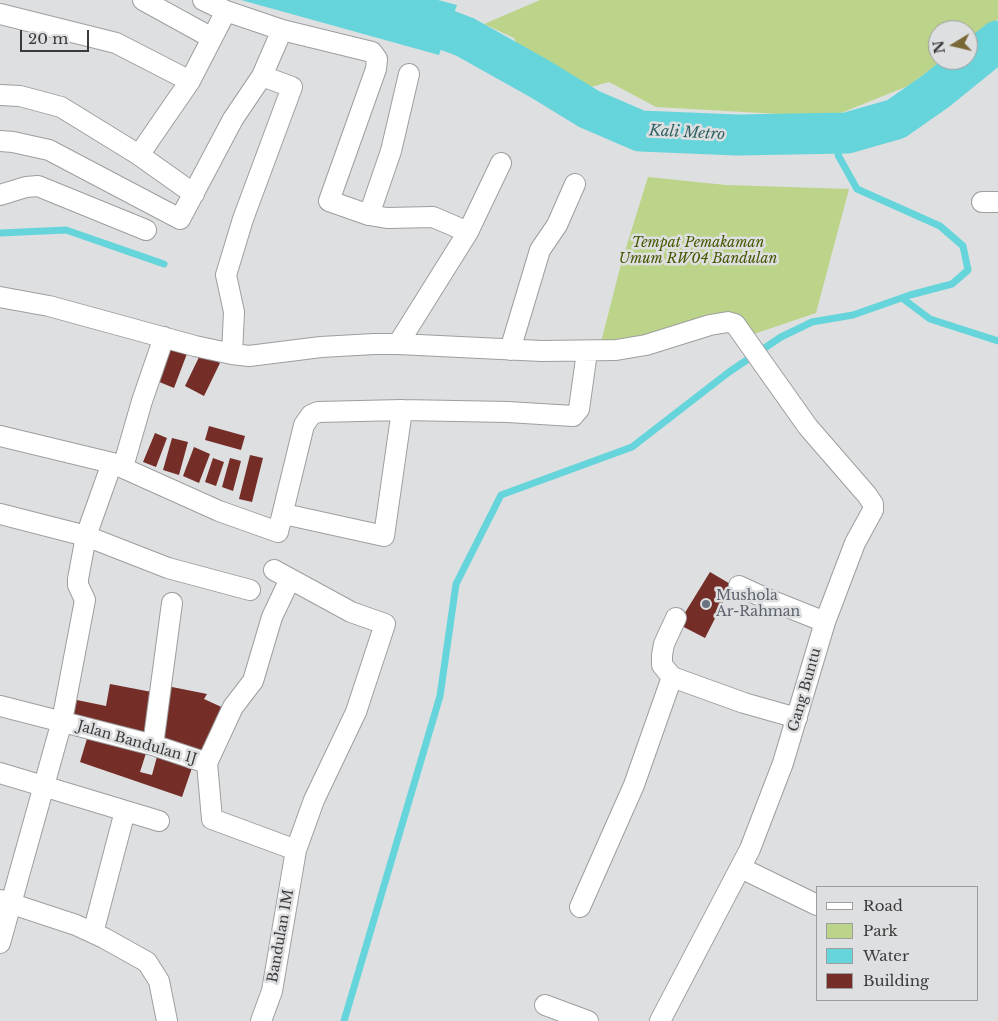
<!DOCTYPE html>
<html>
<head>
<meta charset="utf-8">
<style>
	body { margin:0 }
	#map { position:relative; width:998px; height:1021px; overflow:hidden; background:#dedfe0; font-family:"Libre Baskerville",serif }
	canvas { display:block }
	.legend { position:absolute; left:816px; top:886px; width:162px; height:115px; box-sizing:border-box; background:#dedfe0; border:1px solid #9d9d9e; margin:0; padding:6px 9px; list-style:none; font-size:15px; color:#3b3b3c }
	.legend li { display:flex; align-items:center; gap:10px; height:25px }
	.legend b { width:25px; border:1px solid #9d9d9e }
	.north { position:absolute; left:928px; top:20px; width:50px; height:50px; box-sizing:border-box; background:#dedfe0; border:1px solid #9d9d9e; border-radius:50%; rotate:261deg; font-size:14px; font-weight:700; line-height:20px; text-align:center; color:#3b3b3c }
	.north::after { content:''; display:block; margin:auto; width:18px; height:22px; background:#796836; clip-path:polygon(50% 0,100% 100%,50% 72%,0 100%) }
	.scale { position:absolute; left:20px; top:30px; width:69px; height:22px; box-sizing:border-box; border:2px solid #3b3b3c; border-top:0; padding-left:6px; font-size:15px; line-height:18px; white-space:nowrap; color:#3b3b3c; -webkit-text-stroke:4px #dedfe0; paint-order:stroke }
</style>
</head>
<body>
<div id="map">
<canvas width="998" height="1021"></canvas>
<ul class="legend">
<li><b style="height:6px;background:#fff"></b>Road</li>
<li><b style="height:14px;background:#bcd489"></b>Park</li>
<li><b style="height:14px;background:#66d5db"></b>Water</li>
<li><b style="height:14px;background:#742d27"></b>Building</li>
</ul>
<div class="north">N</div>
<div class="scale">20 m</div>
</div>
<script>
const ctx = document.querySelector('canvas').getContext('2d');
ctx.lineJoin = 'round';
function paint(path, color) {
  ctx.fillStyle = color;
  ctx.fill(path, 'evenodd');
}
function poly(rows) {
  const path = new Path2D();
  for (const r of rows) {
    path.moveTo(r[0], r[1]);
    for (let i = 2; i < r.length; i += 2) path.lineTo(r[i], r[i + 1]);
  }
  return path;
}
function trace(path, color, width, dash) {
  ctx.strokeStyle = color;
  ctx.lineWidth = width;
  ctx.lineCap = dash ? 'butt' : 'round';
  ctx.setLineDash(dash || []);
  ctx.stroke(path);
}
function write(font, color, halo, rows, align = 'center') {
  ctx.font = font + ' "Libre Baskerville",serif';
  ctx.lineWidth = 5;
  ctx.setLineDash([]);
  ctx.textBaseline = 'middle';
  ctx.strokeStyle = halo;
  ctx.fillStyle = color;
  for (const [text, x, y, turn = 0] of rows) {
    ctx.save();
    ctx.translate(x, y);
    ctx.rotate((+turn || 0) * Math.PI / 180);
    ctx.textAlign = isNaN(turn) ? turn : align;
    if (halo) ctx.strokeText(text, 0, 0);
    ctx.fillText(text, 0, 0);
    ctx.restore();
  }
}
paint(poly([
	[540,0,998,0,998,19,968,41,968,30,938,30,938,60,943,60,908,86,831,117,656,107,609,82,591,87,572,75,530,74,514,38,484,24],
	[648,177,726,185,849,189,816,313,748,336,736,318,656,336,600,346,621,264]
]), '#bcd489');
paint(poly([
	[241,0,438,0,457,5,439,55]
]), '#66d5db');
trace(poly([
	[0,233,66,230,164,264],
	[902,298,930,319,998,341],
	[344,1021,440,696,456,584,501,495,632,447,729,372,781,337,812,322,853,315,910,295,952,284,968,270,963,246,940,226,857,189,838,155,847,133]
]), '#66d5db', 7);
trace(poly([
	[347,0,410,16,465,37,540,79,589,109,640,131,737,135,847,133,896,119,936,91,998,41]
]), '#66d5db', 41);
paint(poly([
	[172,345,188,351,174,388,157,381],
	[201,353,220,363,204,396,185,386],
	[209,426,245,436,241,450,205,440],
	[155,433,167,438,156,467,143,462],
	[172,438,188,442,179,475,163,470],
	[194,447,210,454,199,483,183,476],
	[250,455,263,458,252,502,239,499],
	[213,458,224,462,216,486,205,482],
	[230,458,241,461,233,491,222,487],
	[710,572,732,585,705,638,678,624],
	[110,684,157,693,150,738,68,718,72,699,106,706],
	[167,686,207,694,204,699,228,710,204,757,157,742],
	[89,732,147,750,140,772,152,775,158,753,194,762,182,797,80,762]
]), '#742d27');
const street = poly([
	[143,0,212,38],
	[203,0,226,11,282,30,372,52,377,59,376,69,329,201,369,215,387,218,433,217,468,232],
	[0,14,116,43,190,81],
	[0,95,20,96,61,107,139,155,194,194],
	[0,141,13,142,49,150,180,219,233,119,262,76,282,30],
	[139,155,190,81,226,11],
	[0,195,26,187,38,186,146,230],
	[982,202,998,202],
	[369,215,391,151,409,74],
	[0,297,49,306,195,346,232,354,249,356,321,347,374,344,398,344,542,351,616,350,646,345,710,325,728,322,735,324,808,427,867,495,873,504,873,510,855,543,825,622,783,763,750,849,660,1021],
	[398,344,468,232,501,163],
	[510,350,540,250,557,225,575,184],
	[232,354,234,312,226,275,243,219,292,87,262,76],
	[0,436,112,463,219,511,278,532,304,425,311,415,318,412,402,410,508,412,573,416,579,409,587,352],
	[123,467,142,401,164,337],
	[0,514,86,536,168,568,250,590],
	[284,514,384,536,402,410],
	[290,579,272,617,253,681,233,707,207,763,212,819,296,850],
	[739,586,765,598,825,622],
	[676,618,664,644,662,655,662,665,672,677,744,703,797,718],
	[0,706,153,745,207,763],
	[153,745,172,603],
	[0,773,159,821],
	[741,868,817,905],
	[0,900,76,925,104,938,147,962,159,981,167,1021],
	[580,907,634,785,672,677],
	[93,933,125,811],
	[0,943,62,721,85,600,78,585,78,579,86,536,112,463],
	[545,1005,588,1021],
	[261,1021,272,991,296,850,314,800,356,712,385,624,351,612,274,570]
]);
trace(street, '#9d9e9f', 22);
trace(street, '#fff', 20);
for (const [x, y, r, color] of [
	[706,604,5,"#6b7280"]
]) {
  const dot = new Path2D();
  dot.arc(x, y, r, 0, 2 * Math.PI);
  ctx.fillStyle = color;
  ctx.fill(dot);
  trace(dot, '#dedfe0', 2);
}
write('italic 14px', '#455800', '#dedfe0', [
	["Tempat Pemakaman",698,243],
	["Umum RW04 Bandulan",698,259]
]);
write('14px', '#5b616d', '#dedfe0', [
	["Mushola",716,596],
	["Ar-Rahman",716,612]
], 'left');
write('14px', '#3b3b3c', '#dedfe0', [
	["Gang Buntu",805,690,-74],
	["Jalan Bandulan 1J",137,743,16],
	["Bandulan 1M",281,936,-80]
]);
write('italic 15px', '#306063', '#dedfe0', [
	["Kali Metro",687,133,3]
]);
</script>
</body>
</html>
